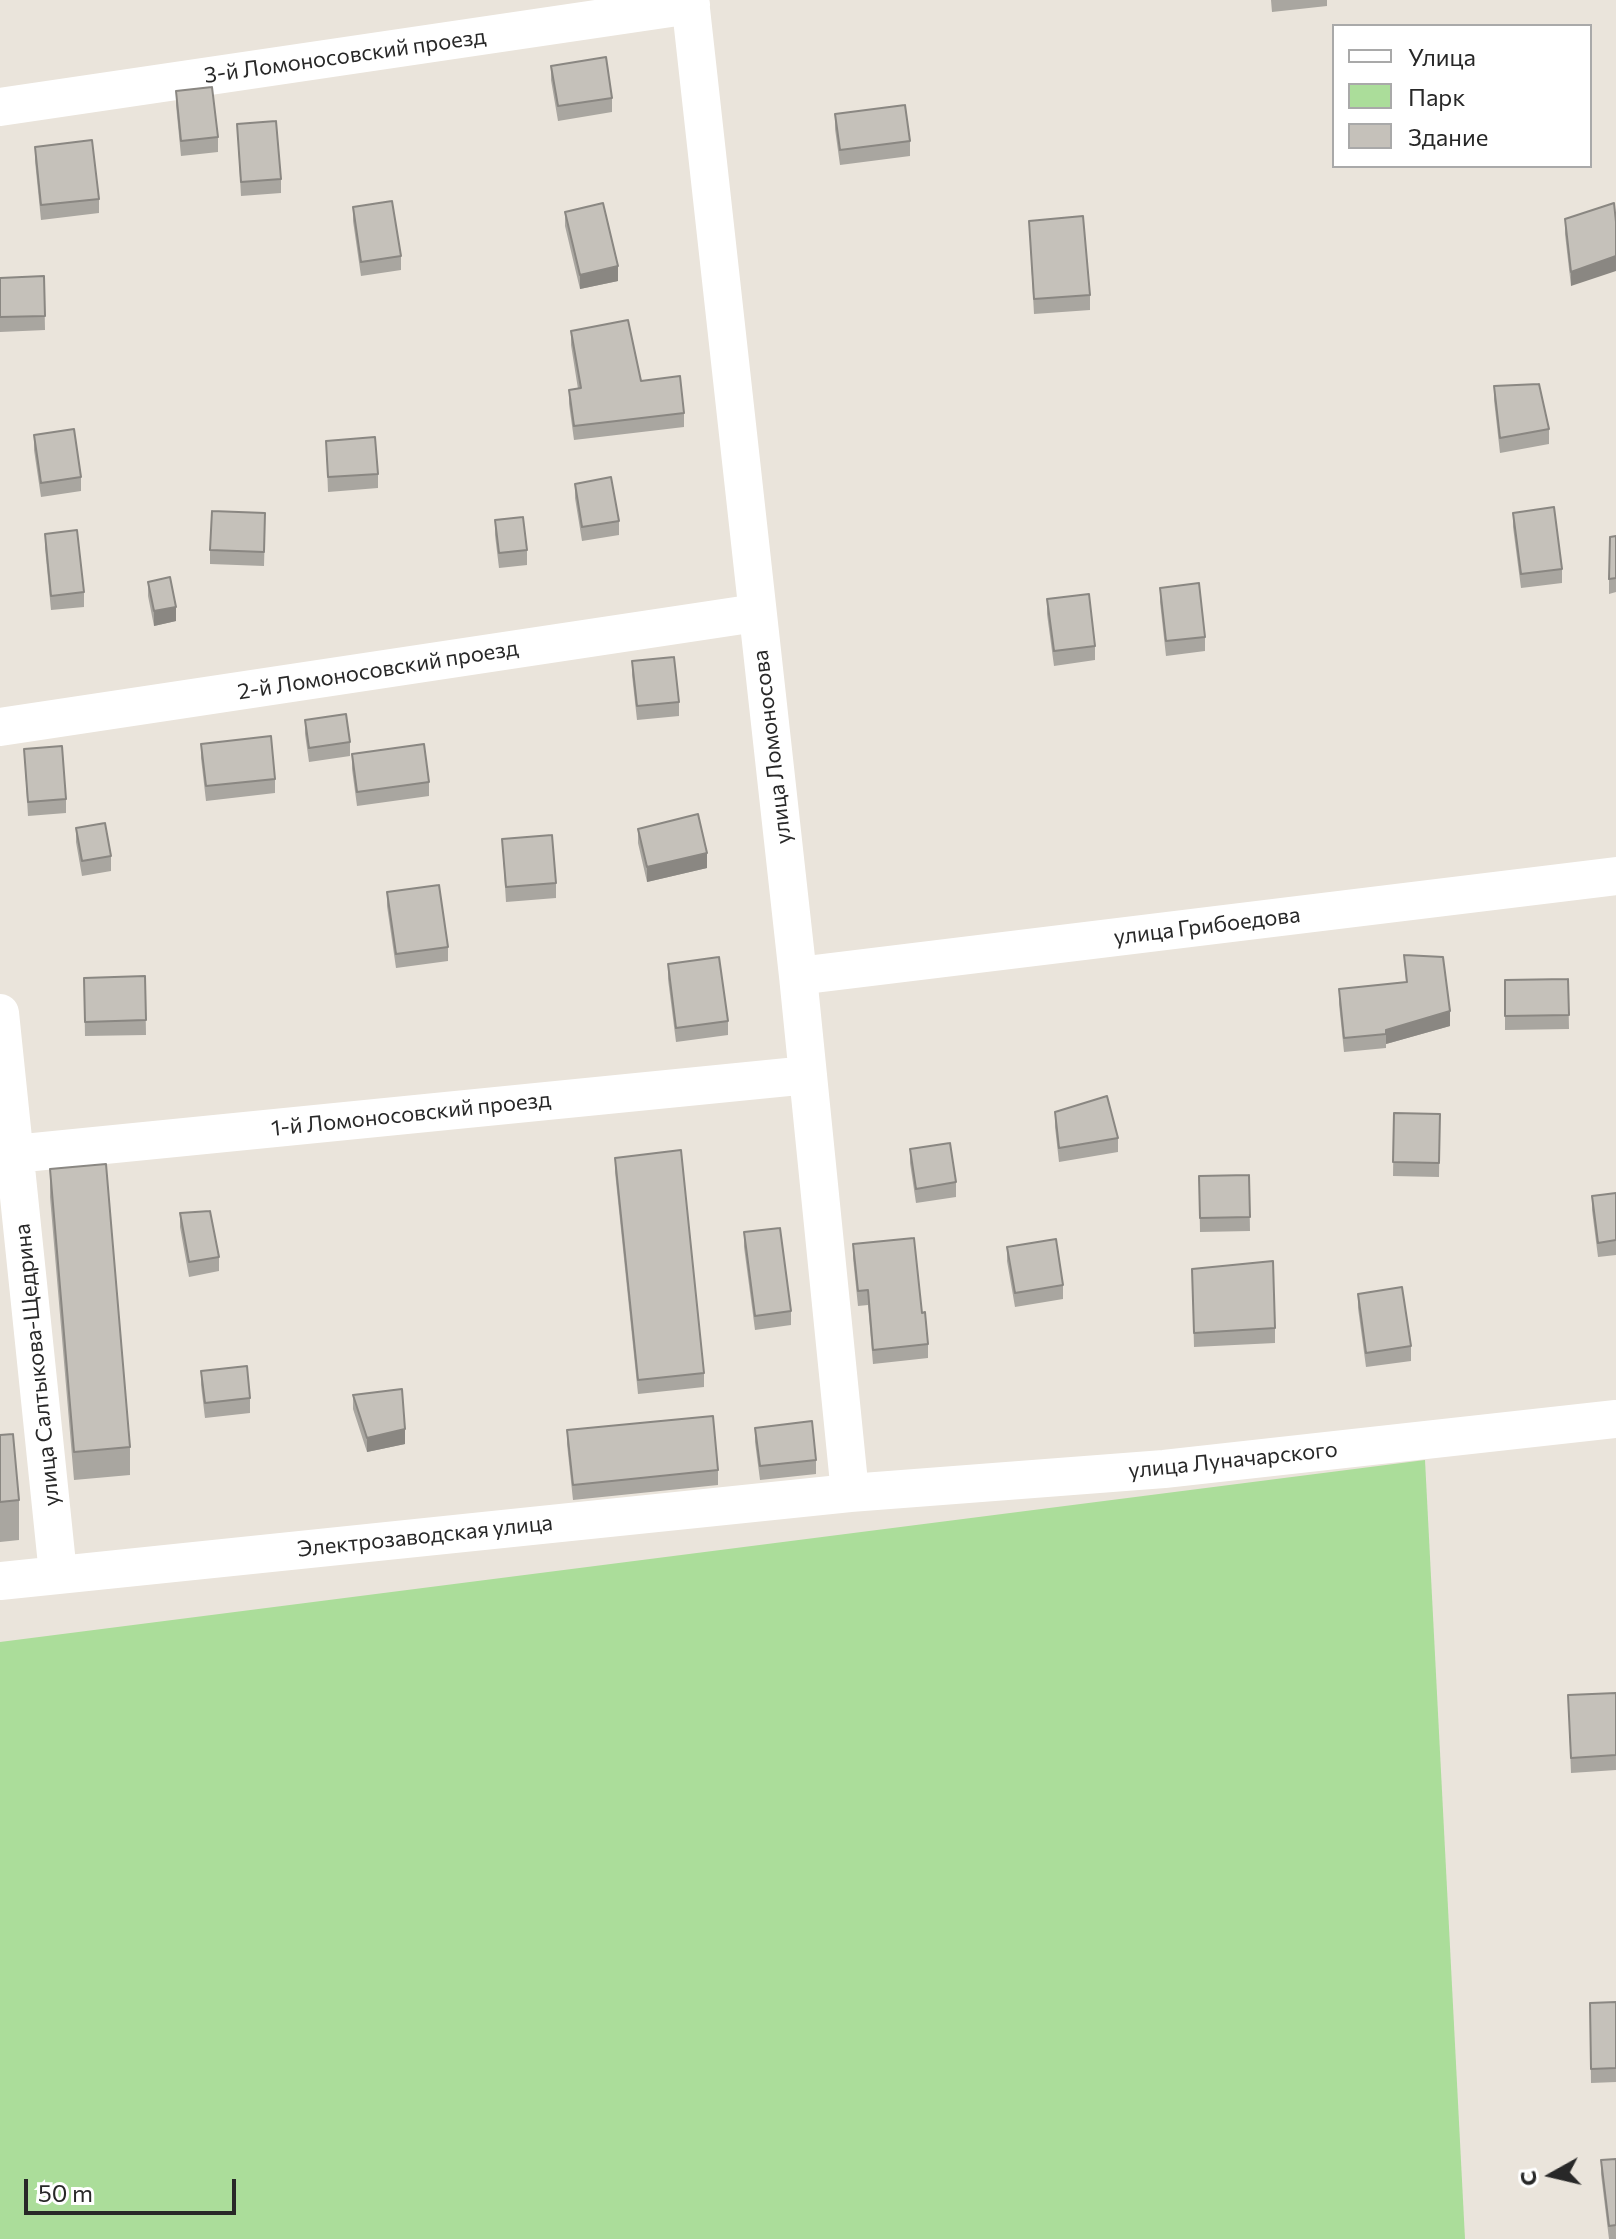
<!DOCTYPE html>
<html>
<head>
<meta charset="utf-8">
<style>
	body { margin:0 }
	#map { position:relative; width:1616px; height:2239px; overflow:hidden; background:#eae4db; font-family:Commissioner,sans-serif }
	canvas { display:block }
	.legend { position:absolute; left:1332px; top:24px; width:260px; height:144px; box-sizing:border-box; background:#fff; border:2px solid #a9a9a9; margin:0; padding:10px 14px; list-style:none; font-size:24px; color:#282828 }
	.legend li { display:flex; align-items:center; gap:16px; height:40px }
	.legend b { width:40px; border:2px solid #a9a9a9 }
	.north { position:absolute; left:1512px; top:2135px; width:80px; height:80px; -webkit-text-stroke:6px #fff; paint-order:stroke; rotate:262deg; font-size:22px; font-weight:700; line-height:32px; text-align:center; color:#282828 }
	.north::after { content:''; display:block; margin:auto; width:28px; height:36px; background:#282828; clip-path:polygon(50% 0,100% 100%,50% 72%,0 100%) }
	.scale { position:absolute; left:24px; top:2179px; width:212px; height:36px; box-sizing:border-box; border:4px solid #282828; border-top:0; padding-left:10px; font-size:24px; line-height:28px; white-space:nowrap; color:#282828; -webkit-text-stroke:6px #fff; paint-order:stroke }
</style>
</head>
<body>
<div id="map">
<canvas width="1616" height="2239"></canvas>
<ul class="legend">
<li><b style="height:10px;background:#fff"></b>Улица</li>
<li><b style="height:22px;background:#abdd9a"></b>Парк</li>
<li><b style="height:22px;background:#c5c1ba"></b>Здание</li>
</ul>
<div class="north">С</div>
<div class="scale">50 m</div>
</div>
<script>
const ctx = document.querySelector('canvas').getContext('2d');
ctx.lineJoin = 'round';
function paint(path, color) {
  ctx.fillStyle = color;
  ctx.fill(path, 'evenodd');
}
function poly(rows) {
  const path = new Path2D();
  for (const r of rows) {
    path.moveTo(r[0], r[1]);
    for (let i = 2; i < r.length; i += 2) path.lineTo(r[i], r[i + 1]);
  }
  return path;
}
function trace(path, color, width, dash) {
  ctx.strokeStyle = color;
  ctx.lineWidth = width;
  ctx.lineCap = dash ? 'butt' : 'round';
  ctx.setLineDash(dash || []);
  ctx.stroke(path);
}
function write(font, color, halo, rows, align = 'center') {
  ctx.font = font + ' Commissioner,sans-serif';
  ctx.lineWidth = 7;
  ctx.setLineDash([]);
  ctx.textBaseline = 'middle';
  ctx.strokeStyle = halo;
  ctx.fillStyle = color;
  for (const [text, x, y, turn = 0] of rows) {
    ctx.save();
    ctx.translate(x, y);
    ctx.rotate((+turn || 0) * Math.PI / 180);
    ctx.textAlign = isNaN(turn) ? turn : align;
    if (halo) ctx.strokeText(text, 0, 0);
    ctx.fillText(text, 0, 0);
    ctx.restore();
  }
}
paint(poly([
	[1425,1460,1465,2239,0,2239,0,1642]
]), '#abdd9a');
trace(poly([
	[690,0,798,976,850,1493],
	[0,107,691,5],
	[0,727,756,613],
	[798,976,1616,876],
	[0,1013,58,1574],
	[14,1154,808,1075],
	[0,1581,850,1493,1164,1469,1616,1419]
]), '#fff', 38);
paint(poly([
	[1271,0,1327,0,1327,6,1272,12],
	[551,66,612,98,612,112,558,121,551,80],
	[176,91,218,137,218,152,181,156,176,105],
	[835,114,910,141,910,156,840,165,835,129],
	[237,124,281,179,281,193,241,196],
	[35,147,99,199,99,213,41,220,35,161],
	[1614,203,1571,286,1565,234,1565,219],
	[353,207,401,256,401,270,361,276,353,221],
	[565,212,618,281,580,289,565,226],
	[1029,221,1090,295,1090,310,1034,314],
	[44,276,45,330,0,332,0,278],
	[571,331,684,413,684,427,574,440,569,404,569,390,578,389,571,345],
	[1494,386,1549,429,1549,444,1500,453,1494,400],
	[34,435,81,477,81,491,41,497,34,450],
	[326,441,378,474,378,488,328,492],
	[575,484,619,521,619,535,582,541,575,498],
	[1513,513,1562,569,1562,583,1521,588,1513,527],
	[495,520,527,550,527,565,499,568,495,535],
	[265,528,264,566,210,564,210,550],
	[45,534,84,592,84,607,51,610,45,548],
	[1616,536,1616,592,1609,594,1609,579],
	[148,582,176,621,154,626,148,596],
	[1160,588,1205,637,1205,651,1166,656,1160,602],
	[1047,599,1095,646,1095,660,1054,666,1047,614],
	[632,661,679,702,679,716,637,720,632,675],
	[305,720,350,742,350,756,309,762,305,734],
	[201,744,275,779,275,793,206,801,201,758],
	[24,749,66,799,66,813,28,816],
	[352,754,429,782,429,796,357,806,352,769],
	[76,828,111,856,111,871,82,876,76,842],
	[638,829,707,868,647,882,638,843],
	[502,839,556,883,556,898,506,902],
	[387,892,448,947,448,961,396,968,387,906],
	[1404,955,1450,1026,1386,1044,1386,1048,1344,1052,1339,1004,1339,989,1406,982],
	[668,964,728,1021,728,1035,676,1042,668,979],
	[145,976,146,1035,85,1036,84,978],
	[1568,979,1569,1029,1505,1030,1505,980],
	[1055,1112,1118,1138,1118,1152,1059,1162,1055,1127],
	[1394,1113,1440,1114,1439,1177,1393,1176],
	[910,1149,956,1182,956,1197,916,1203,910,1163],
	[615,1158,704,1373,704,1387,638,1394,615,1172],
	[50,1169,130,1447,130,1475,74,1480,50,1197],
	[1249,1175,1250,1231,1200,1232,1199,1176],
	[1616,1193,1616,1255,1598,1257,1592,1210,1592,1196],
	[180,1213,219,1257,219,1271,189,1277,180,1227],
	[744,1232,791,1311,791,1325,755,1330,744,1247],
	[853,1244,922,1313,928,1344,928,1358,873,1364,868,1305,858,1306,853,1258],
	[1007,1247,1063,1285,1063,1299,1015,1307,1007,1261],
	[1192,1269,1275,1328,1275,1343,1194,1347],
	[1358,1294,1411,1346,1411,1361,1366,1367,1358,1308],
	[201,1371,250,1398,250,1413,205,1418,201,1385],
	[353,1395,405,1444,367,1452,353,1409],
	[755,1428,816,1460,816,1474,760,1480,755,1442],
	[567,1430,718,1470,718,1485,573,1500,567,1444],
	[0,1435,19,1500,19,1540,0,1542],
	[1616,1693,1616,1770,1571,1773,1568,1695],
	[1616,2002,1616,2082,1591,2083,1590,2003],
	[1616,2159,1616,2239,1609,2239,1601,2174,1601,2160]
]), '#a9a6a0');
paint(poly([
	[1616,256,1616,271,1571,286,1571,272],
	[618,266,618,281,580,289,580,275],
	[176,607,176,621,154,626,154,611],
	[707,853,707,868,647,882,647,867],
	[1450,1011,1450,1026,1386,1044,1386,1030],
	[405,1429,405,1444,367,1452,367,1438]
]), '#8a8782');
const building = poly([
	[606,57,612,98,558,106,551,66,606,57],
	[212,87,218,137,181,141,176,91,212,87],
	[905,105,910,141,840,150,835,114,905,105],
	[276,121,281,179,241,182,237,124,276,121],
	[92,140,99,199,41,205,35,147,92,140],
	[392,201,401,256,361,262,353,207,392,201],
	[603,203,618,266,580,275,565,212,603,203],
	[1614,203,1616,222,1616,256,1571,272,1565,219,1614,203],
	[1083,216,1090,295,1034,299,1029,221,1083,216],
	[44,276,45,316,0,317,0,278,44,276],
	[628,320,641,381,680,376,684,413,574,426,569,390,581,388,571,331,628,320],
	[1539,384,1549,429,1500,438,1494,386,1539,384],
	[74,429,81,477,41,483,34,435,74,429],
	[375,437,378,474,328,477,326,441,375,437],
	[611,477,619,521,582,527,575,484,611,477],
	[1554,507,1562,569,1521,574,1513,513,1554,507],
	[212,511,265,513,264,552,210,550,212,511],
	[523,517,527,550,499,553,495,520,523,517],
	[77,530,84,592,51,596,45,534,77,530],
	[1616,536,1616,578,1609,579,1610,537,1616,536],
	[170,577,176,607,154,611,148,582,170,577],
	[1199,583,1205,637,1166,641,1160,588,1199,583],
	[1089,594,1095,646,1054,651,1047,599,1089,594],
	[674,657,679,702,637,706,632,661,674,657],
	[346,714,350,742,309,748,305,720,346,714],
	[271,736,275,779,206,786,201,744,271,736],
	[424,744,429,782,357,792,352,754,424,744],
	[62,746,66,799,28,802,24,749,62,746],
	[698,814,707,853,647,867,638,829,698,814],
	[105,823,111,856,82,861,76,828,105,823],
	[552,835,556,883,506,887,502,839,552,835],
	[439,885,448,947,396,954,387,892,439,885],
	[1404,955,1443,957,1450,1011,1386,1030,1386,1034,1344,1038,1339,989,1407,982,1404,955],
	[719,957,728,1021,676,1028,668,964,719,957],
	[145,976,146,1020,85,1022,84,978,145,976],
	[1568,979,1569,1015,1505,1016,1505,980,1568,979],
	[1107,1096,1118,1138,1059,1148,1055,1112,1107,1096],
	[1394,1113,1440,1114,1439,1163,1393,1162,1394,1113],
	[950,1143,956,1182,916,1189,910,1149,950,1143],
	[681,1150,704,1373,638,1380,615,1158,681,1150],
	[106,1164,130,1447,74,1452,50,1169,106,1164],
	[1249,1175,1250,1217,1200,1218,1199,1176,1249,1175],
	[1616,1193,1616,1240,1598,1243,1592,1196,1616,1193],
	[210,1211,219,1257,189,1262,180,1213,210,1211],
	[780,1228,791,1311,755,1316,744,1232,780,1228],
	[914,1238,922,1313,925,1312,928,1344,873,1350,868,1290,858,1291,853,1244,914,1238],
	[1056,1239,1063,1285,1015,1293,1007,1247,1056,1239],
	[1273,1261,1275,1328,1194,1333,1192,1269,1273,1261],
	[1402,1287,1411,1346,1366,1353,1358,1294,1402,1287],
	[247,1366,250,1398,205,1403,201,1371,247,1366],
	[402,1389,405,1429,367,1438,353,1395,402,1389],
	[713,1416,718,1470,573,1485,567,1430,713,1416],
	[812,1421,816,1460,760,1466,755,1428,812,1421],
	[13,1434,19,1500,0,1502,0,1435,13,1434],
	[1616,1693,1616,1755,1571,1758,1568,1695,1616,1693],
	[1616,2002,1616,2068,1591,2069,1590,2003,1616,2002],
	[1616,2159,1616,2225,1609,2226,1601,2160,1616,2159]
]);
paint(building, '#c5c1ba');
trace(building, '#8a8782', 2);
write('22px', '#282828', '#fff', [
	["3-й Ломоносовский проезд",345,56,-8],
	["2-й Ломоносовский проезд",378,670,-9],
	["улица Ломоносова",772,747,-97],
	["улица Грибоедова",1207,926,-7],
	["1-й Ломоносовский проезд",411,1114,-6],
	["улица Салтыкова-Щедрина",37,1365,-96],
	["улица Луначарского",1233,1460,-6],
	["Электрозаводская улица",425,1536,-6]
]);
</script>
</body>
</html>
